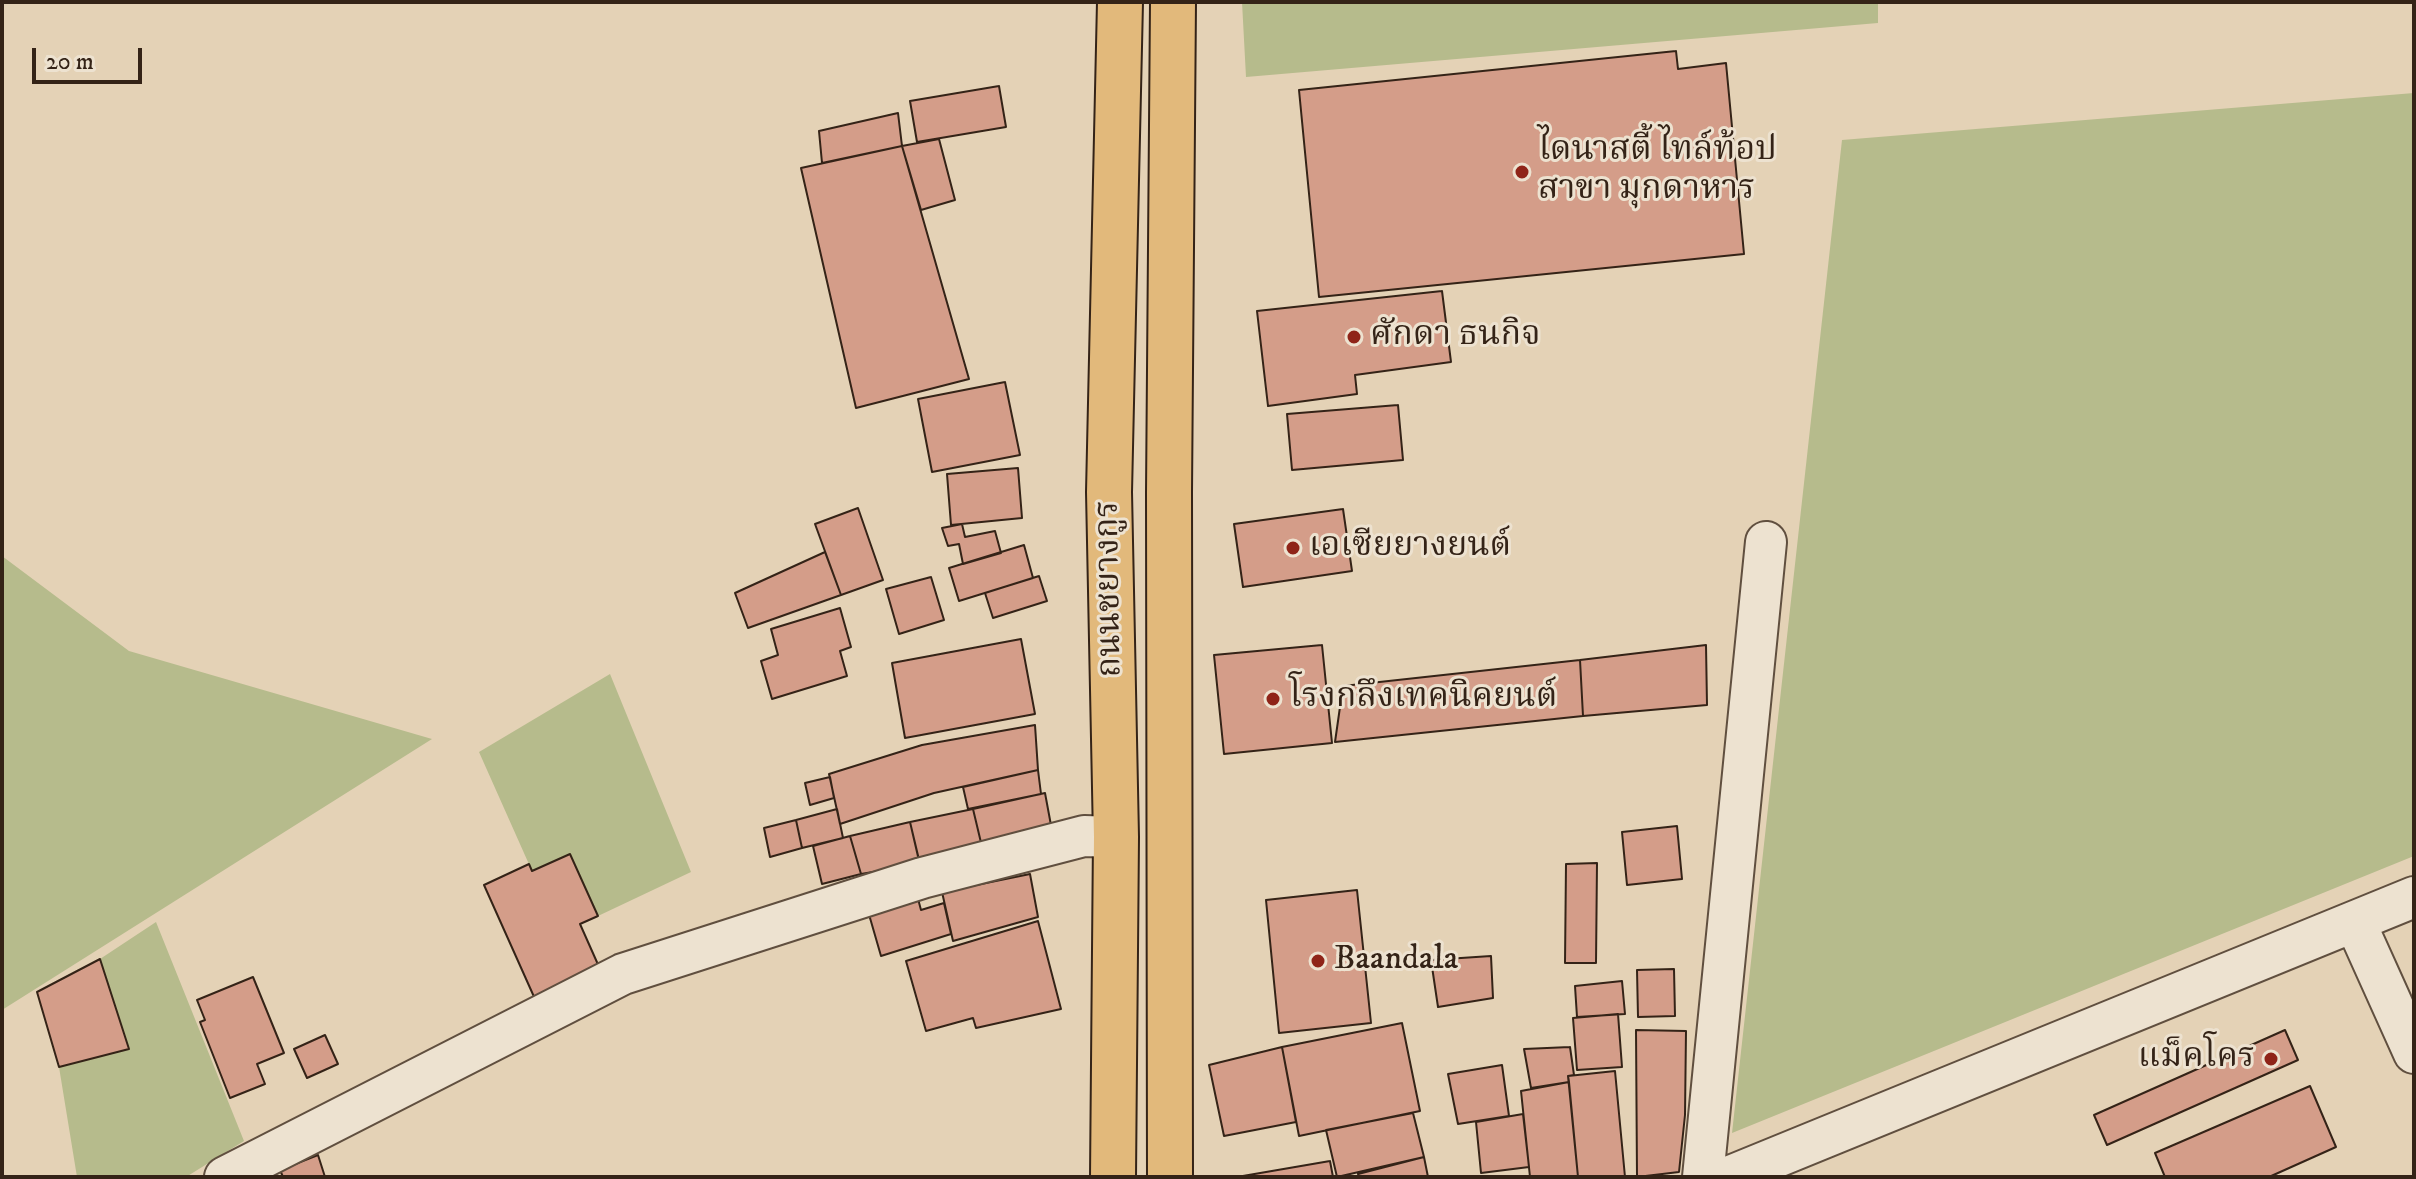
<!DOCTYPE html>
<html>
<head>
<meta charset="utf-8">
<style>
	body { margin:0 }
	#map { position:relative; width:2416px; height:1179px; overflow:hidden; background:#e4d2b6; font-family:"IM FELL DW Pica",serif }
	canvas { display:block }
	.frame { position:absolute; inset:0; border:4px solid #342317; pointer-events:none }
	.scale { position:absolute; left:32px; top:48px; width:110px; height:36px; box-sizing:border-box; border:4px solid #342317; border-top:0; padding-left:10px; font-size:24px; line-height:28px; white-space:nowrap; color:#342317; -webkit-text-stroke:6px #ede2d0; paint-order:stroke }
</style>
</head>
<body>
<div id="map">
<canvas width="2416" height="1179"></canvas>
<div class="frame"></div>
<div class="scale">20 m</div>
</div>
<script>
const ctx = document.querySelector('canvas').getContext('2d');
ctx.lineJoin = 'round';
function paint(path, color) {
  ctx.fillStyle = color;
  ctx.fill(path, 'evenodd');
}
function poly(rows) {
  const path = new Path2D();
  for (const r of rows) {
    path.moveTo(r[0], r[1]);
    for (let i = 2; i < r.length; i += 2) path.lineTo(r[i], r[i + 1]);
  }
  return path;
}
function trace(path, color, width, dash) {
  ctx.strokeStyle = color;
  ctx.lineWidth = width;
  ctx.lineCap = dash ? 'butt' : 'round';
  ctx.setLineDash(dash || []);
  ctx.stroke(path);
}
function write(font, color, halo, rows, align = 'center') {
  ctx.font = font + ' "IM FELL DW Pica","Noto Serif Thai",serif';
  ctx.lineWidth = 6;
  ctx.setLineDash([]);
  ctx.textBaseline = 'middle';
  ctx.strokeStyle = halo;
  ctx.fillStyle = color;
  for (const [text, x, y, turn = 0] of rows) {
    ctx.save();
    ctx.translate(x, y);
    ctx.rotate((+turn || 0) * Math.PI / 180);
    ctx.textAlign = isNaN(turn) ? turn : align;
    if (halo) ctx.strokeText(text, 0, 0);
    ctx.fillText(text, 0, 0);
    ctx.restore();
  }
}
paint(poly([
	[1242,2,1878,2,1878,23,1246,77],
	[2414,93,2414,856,1732,1133,1842,140],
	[2,556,129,651,432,739,2,1010],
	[610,674,691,872,598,916,570,854,532,871,479,752],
	[156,922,244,1141,186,1177,77,1177,59,1067,129,1049,100,959]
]), '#b6bb8c');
const building = poly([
	[1676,51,1678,69,1726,63,1744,254,1319,297,1299,90,1676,51],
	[999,86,1006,127,917,142,910,101,999,86],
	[898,113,902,146,822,163,819,131,898,113],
	[939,139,955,200,921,210,902,146,939,139],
	[902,146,969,379,856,408,801,168,902,146],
	[1442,291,1451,362,1355,375,1357,394,1268,406,1257,311,1442,291],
	[1005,382,1020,455,932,472,918,399,1005,382],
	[1398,405,1403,460,1292,470,1287,414,1398,405],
	[1018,468,1022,518,951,525,947,474,1018,468],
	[858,508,883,580,841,595,815,524,858,508],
	[1343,509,1352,571,1243,587,1234,524,1343,509],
	[962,524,965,537,995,531,1001,553,963,564,959,544,948,546,942,528,962,524],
	[1024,545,1033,578,959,601,949,568,1024,545],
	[825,552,841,595,748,628,735,593,825,552],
	[1039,576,1047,601,993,618,985,593,1039,576],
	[931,577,944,620,899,634,886,589,931,577],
	[840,608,851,647,840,651,847,676,772,699,761,661,778,655,771,629,840,608],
	[1021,639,1035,714,905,738,892,663,1021,639],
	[1322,645,1332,743,1224,754,1214,655,1322,645],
	[1706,645,1707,705,1583,716,1580,660,1706,645],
	[1580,660,1583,716,1335,742,1343,686,1580,660],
	[1035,725,1038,770,934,793,840,824,829,774,922,745,1035,725],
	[1038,770,1041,794,968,809,963,787,1038,770],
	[830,777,834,798,810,805,805,783,830,777],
	[1045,793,1053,836,983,851,973,809,1045,793],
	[837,809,843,838,802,848,796,820,837,809],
	[973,809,983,851,920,865,910,822,973,809],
	[796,820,802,848,770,857,764,828,796,820],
	[910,822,920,864,861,874,850,836,910,822],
	[1677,826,1682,879,1627,885,1622,832,1677,826],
	[850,836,861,874,822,884,813,846,850,836],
	[570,854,598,916,580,924,600,969,535,999,484,885,529,864,532,871,570,854],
	[1597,863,1596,963,1565,963,1566,864,1597,863],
	[1030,874,1038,917,953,941,942,892,1030,874],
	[1357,890,1371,1023,1279,1033,1266,900,1357,890],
	[917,895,921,910,944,903,951,934,881,956,868,911,917,895],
	[1038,921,1061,1009,976,1028,973,1018,926,1031,906,961,1038,921],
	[1491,956,1493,998,1438,1007,1431,960,1491,956],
	[100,959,129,1049,59,1067,37,992,100,959],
	[1674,969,1675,1016,1638,1017,1637,970,1674,969],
	[253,977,284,1053,257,1064,265,1084,230,1098,200,1022,205,1020,197,1000,253,977],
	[1622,981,1625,1014,1577,1017,1575,986,1622,981],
	[1618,1014,1622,1067,1577,1070,1573,1018,1618,1014],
	[1402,1023,1420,1111,1299,1136,1282,1047,1402,1023],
	[1636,1030,1686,1031,1685,1115,1679,1172,1637,1177,1636,1030],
	[2285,1030,2298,1060,2107,1145,2094,1115,2285,1030],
	[325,1035,338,1064,307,1078,294,1049,325,1035],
	[1282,1047,1296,1122,1224,1136,1209,1065,1282,1047],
	[1570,1047,1574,1075,1568,1076,1569,1082,1531,1088,1524,1049,1570,1047],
	[1502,1065,1509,1116,1458,1124,1448,1074,1502,1065],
	[1615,1071,1625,1177,1578,1177,1568,1076,1615,1071],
	[1569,1082,1578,1177,1530,1177,1521,1091,1569,1082],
	[2310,1086,2336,1147,2269,1177,2165,1177,2155,1153,2310,1086],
	[1413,1113,1424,1157,1337,1177,1326,1130,1413,1113],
	[1523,1114,1529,1167,1481,1173,1476,1122,1523,1114],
	[318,1155,325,1177,283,1177,280,1170,318,1155],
	[1424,1157,1428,1177,1359,1177,1358,1174,1424,1157],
	[1330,1161,1333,1177,1237,1177,1330,1161]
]);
paint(building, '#d49d89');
trace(building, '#342317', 2);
const minor = poly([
	[2355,922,2414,1053],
	[225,1177,623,974,922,878,1084,836,1116,837],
	[1703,1177,1766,542],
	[1728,1177,2414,897]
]);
const major = poly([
	[1113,1177,1116,837,1109,492,1120,2],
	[1170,1177,1169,492,1173,2]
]);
trace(minor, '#604f3f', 44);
trace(major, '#342317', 48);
trace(minor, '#ede2d0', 40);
trace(major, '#e2b97b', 44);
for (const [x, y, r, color] of [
	[1522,172,8,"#8f2418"],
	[1354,337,8,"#8f2418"],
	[1293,548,8,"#8f2418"],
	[1273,699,8,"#8f2418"],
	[1318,961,8,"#8f2418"],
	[2271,1059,8,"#8f2418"]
]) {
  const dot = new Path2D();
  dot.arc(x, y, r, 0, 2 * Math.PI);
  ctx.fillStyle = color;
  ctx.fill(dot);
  trace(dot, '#ede2d0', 3);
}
write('34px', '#342317', '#ede2d0', [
	["ไดนาสตี้ ไทล์ท้อป",1538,152],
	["สาขา มุกดาหาร",1538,191],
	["ศักดา ธนกิจ",1370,337],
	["เอเซียยางยนต์",1309,548],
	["โรงกลึงเทคนิคยนต์",1289,699],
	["Baandala",1334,961],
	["แม็คโคร",2255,1059,"right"]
], 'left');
write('34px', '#342317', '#ede2d0', [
	["ถนนชยางกูร",1111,589,-91]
]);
</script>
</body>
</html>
